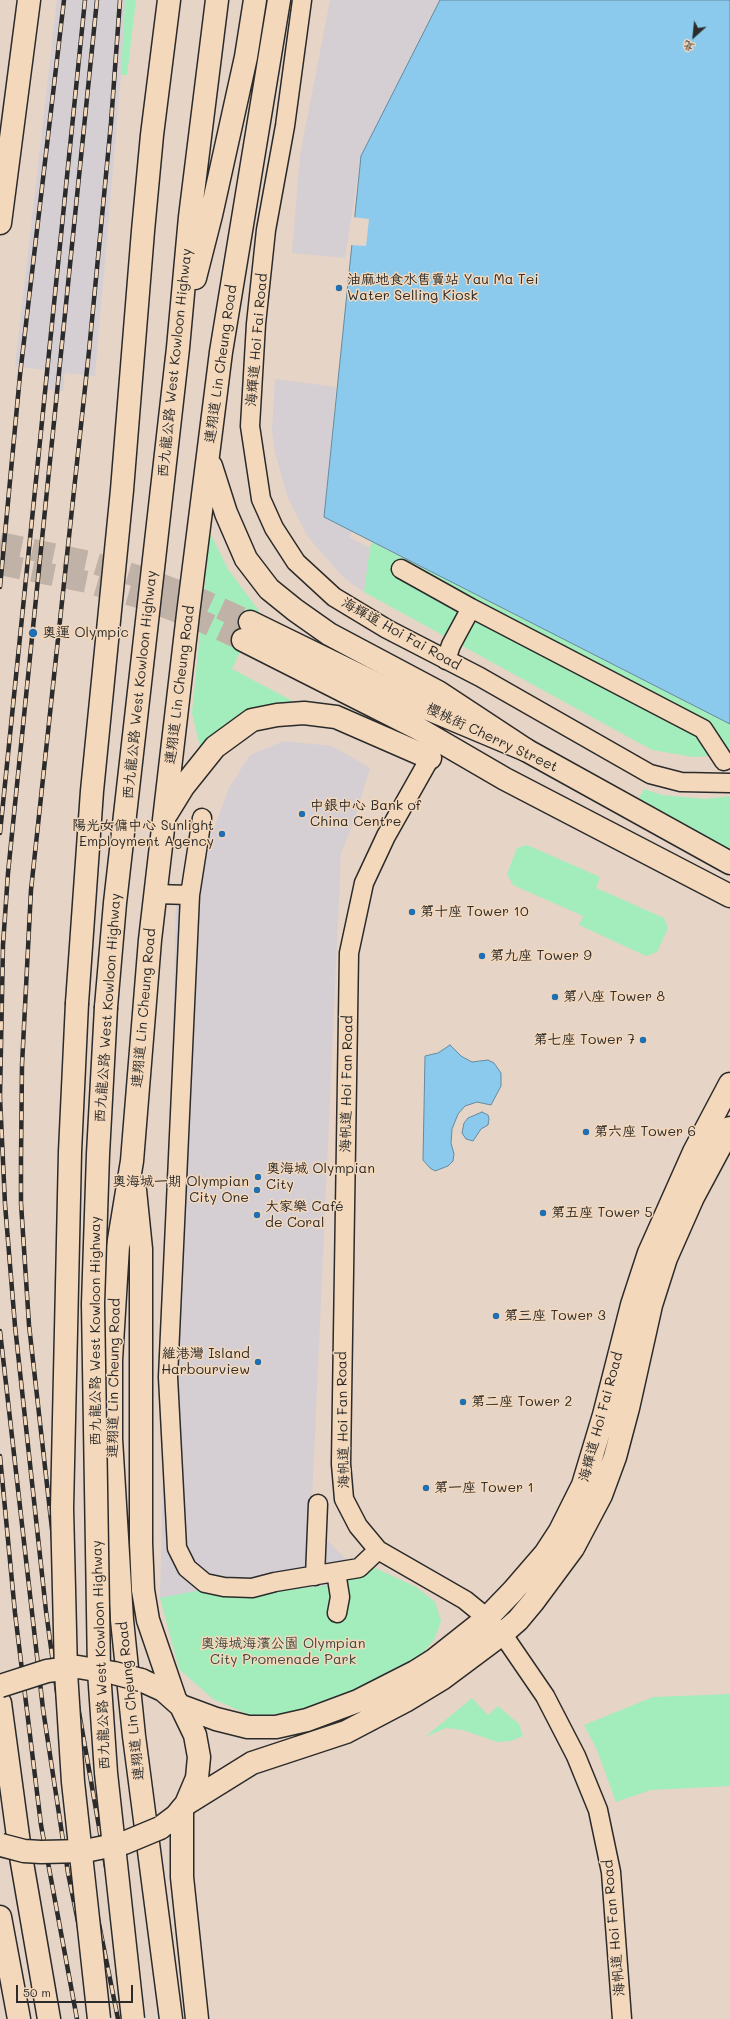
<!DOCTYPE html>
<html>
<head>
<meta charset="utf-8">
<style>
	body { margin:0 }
	#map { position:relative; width:730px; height:2019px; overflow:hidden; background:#e6d4c6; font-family:Mali,"LXGW WenKai TC",sans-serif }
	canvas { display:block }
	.north { position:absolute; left:674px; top:16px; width:40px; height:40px; -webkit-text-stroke:3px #f4d8bb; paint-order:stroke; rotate:207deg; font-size:11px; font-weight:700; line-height:16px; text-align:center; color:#2b2b2b }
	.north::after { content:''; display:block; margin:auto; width:14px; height:18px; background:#2b2b2b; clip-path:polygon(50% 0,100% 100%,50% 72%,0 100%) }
	.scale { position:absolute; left:16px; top:1985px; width:117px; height:18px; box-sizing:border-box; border:2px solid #2b2b2b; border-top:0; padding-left:5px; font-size:12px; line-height:14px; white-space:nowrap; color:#2b2b2b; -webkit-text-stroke:3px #f4d8bb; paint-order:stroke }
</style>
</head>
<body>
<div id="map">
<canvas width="730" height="2019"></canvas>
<div class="north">北</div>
<div class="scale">50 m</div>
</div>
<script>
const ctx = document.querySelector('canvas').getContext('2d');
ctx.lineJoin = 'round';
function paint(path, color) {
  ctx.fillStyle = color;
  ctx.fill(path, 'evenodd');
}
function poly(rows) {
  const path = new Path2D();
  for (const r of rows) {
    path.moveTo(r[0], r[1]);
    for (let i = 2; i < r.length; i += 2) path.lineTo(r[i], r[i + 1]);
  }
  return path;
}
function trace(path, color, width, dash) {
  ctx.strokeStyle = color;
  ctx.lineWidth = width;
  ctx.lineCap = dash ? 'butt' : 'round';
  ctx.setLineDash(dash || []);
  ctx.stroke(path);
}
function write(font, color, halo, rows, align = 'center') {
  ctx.font = font + ' Mali,"LXGW WenKai TC",sans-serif';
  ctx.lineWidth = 3;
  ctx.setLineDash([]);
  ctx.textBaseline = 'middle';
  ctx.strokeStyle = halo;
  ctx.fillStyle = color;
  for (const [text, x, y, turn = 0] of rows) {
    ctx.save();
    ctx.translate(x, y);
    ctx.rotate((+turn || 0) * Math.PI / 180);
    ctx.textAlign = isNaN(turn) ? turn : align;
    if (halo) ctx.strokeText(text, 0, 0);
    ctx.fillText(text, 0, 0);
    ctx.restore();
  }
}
paint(poly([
	[57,0,125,0,121,75,95,376,65,373,63,391,43,389,45,370,15,366],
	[330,0,564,0,361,157,345,258,292,253,300,155],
	[275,379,336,387,324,517,352,532,349,537,370,548,364,592,344,578,308,537,288,498,275,453,272,431],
	[284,741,332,746,370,768,354,821,341,854,311,1523,361,1575,373,1567,416,1587,435,1602,441,1621,434,1640,252,1716,213,1699,179,1669,160,1598,176,904,204,855,229,788,250,755]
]), '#d5cfd3');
paint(poly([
	[125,0,136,0,127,75,121,75],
	[210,533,228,569,259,611,232,669,306,708,236,722,200,747,192,713],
	[372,542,730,724,730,755,693,757,652,750,364,592,370,548],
	[644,789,662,795,706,799,730,796,730,851,637,802],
	[527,845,600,877,596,888,664,918,668,928,657,952,646,956,579,925,583,916,513,885,507,874,517,848],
	[373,1567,416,1587,435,1602,441,1621,434,1640,413,1664,354,1693,299,1712,252,1716,213,1699,179,1669,160,1598,201,1590,258,1593,331,1585,361,1575],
	[730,1694,730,1786,651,1790,616,1802,597,1750,584,1725,653,1697],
	[472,1698,488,1715,498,1706,519,1724,523,1736,511,1741,497,1742,463,1730,446,1728,425,1737]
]), '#a3edbc');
const water = poly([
	[440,0,730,0,730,724,324,517,361,156,440,0],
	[450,1045,461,1056,472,1062,488,1060,494,1063,501,1073,501,1086,491,1105,477,1102,465,1106,458,1114,452,1129,451,1143,454,1154,453,1161,448,1166,435,1171,430,1168,423,1160,425,1056,438,1053,450,1045],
	[482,1112,488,1115,489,1119,488,1125,481,1129,473,1141,466,1139,462,1133,464,1123,468,1118,482,1112]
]);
paint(water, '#8bcaec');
trace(water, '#658a9f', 1);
paint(poly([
	[352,217,369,219,366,246,349,245]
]), '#e6d4c6');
trace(poly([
	[0,543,90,562,144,578,202,600,250,622],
	[0,564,87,582,138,597,195,618,243,640]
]), '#c1b2a7', 22, [22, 11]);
const street = poly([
	[302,0,285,126,266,230,256,324,250,426,261,499,274,528,296,562,334,597,387,629,480,677,650,774,681,782,730,783],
	[401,569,471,608,703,729,724,761],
	[446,660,451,645,471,608],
	[430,758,386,836,364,883,349,953,342,1398,341,1464,344,1499,358,1526,378,1550,465,1600,487,1618,508,1642,545,1696,576,1756,598,1810,611,1872,622,2019],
	[202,818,190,895,168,1377,177,1548,187,1568,205,1583,224,1587,252,1588,275,1582,359,1568,378,1550],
	[155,894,190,895],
	[336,1572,340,1597,337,1613],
	[315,1576,318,1504]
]);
const secondary = poly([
	[250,622,426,708,526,750,730,863],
	[243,640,419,729,505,779,730,896],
	[141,1680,163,1690,181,1706,195,1735,199,1757,197,1778,186,1804,176,1816,160,1828],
	[181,1706,216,1719,248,1727,276,1727,307,1720,358,1701,415,1672,434,1660,487,1618,513,1591,545,1554,560,1531,583,1485,604,1415,632,1305,649,1253,694,1152,730,1084],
	[186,1804,252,1763,346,1732,405,1701,443,1678,502,1634,518,1620,533,1602,573,1548,601,1495,615,1457,628,1408,651,1305,666,1258,693,1197,730,1128]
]);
const highway = poly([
	[0,223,29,0],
	[195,278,211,215,246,57,255,0],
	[211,466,226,513,246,559,269,589,295,610,329,634,438,692,526,750],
	[167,813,183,787,215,747,252,720,277,715,304,713,336,717,430,758],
	[77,1003,92,791,122,490,143,231,152,135,169,0],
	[106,1007,115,903,178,348,190,217,217,0],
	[135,1190,141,1249,141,1543,143,1590,148,1620,175,1699],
	[0,1703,20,1851,49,2019],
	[182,1809,182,1877,197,2019],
	[0,1917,19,2019],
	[171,2019,134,1736,122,1620,111,1439,111,1360,118,1246,132,1161,150,940,188,614,221,352,279,0]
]);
trace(street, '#2b2b2b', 21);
trace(secondary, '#2b2b2b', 25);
trace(highway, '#2b2b2b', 25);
trace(street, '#f4d8bb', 18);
trace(secondary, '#f4d8bb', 22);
trace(highway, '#f4d8bb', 22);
const rail = poly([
	[97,0,8,873,3,945,0,1097,5,1204,15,1326,46,1611,59,1707,88,1869,118,2019],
	[120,0,111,123,89,351,31,890,22,1065,21,1160,21,1203,29,1325,61,1609,106,1867,139,2019],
	[0,587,20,375,64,0],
	[0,833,85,0],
	[0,1331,43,1709,68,1873,98,2019],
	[0,1456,15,1613,41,1825,77,2019]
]);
trace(rail, '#2b2b2b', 4.5);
trace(rail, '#f4d8bb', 3, [9]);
const secondaryBridge = poly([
	[0,1686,47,1671,78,1667,114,1673,141,1680],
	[1,1845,24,1851,41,1852,85,1851,124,1843,160,1828]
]);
const highwayBridge = poly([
	[77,1003,70,1152,62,1508,66,1672,73,1782,99,2019],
	[106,1007,98,1154,93,1304,99,1671,106,1773,133,2019]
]);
trace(secondaryBridge, '#2b2b2b', 25, []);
trace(highwayBridge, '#2b2b2b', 25, []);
trace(secondaryBridge, '#f4d8bb', 22);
trace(highwayBridge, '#f4d8bb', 22);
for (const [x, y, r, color] of [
	[339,288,4,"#1f6fb2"],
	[33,633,5,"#1f6fb2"],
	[302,814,4,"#1f6fb2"],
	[222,834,4,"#1f6fb2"],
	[412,912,4,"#1f6fb2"],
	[482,956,4,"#1f6fb2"],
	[555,997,4,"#1f6fb2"],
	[643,1040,4,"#1f6fb2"],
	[586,1132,4,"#1f6fb2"],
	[258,1177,4,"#1f6fb2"],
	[257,1190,4,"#1f6fb2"],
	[543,1213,4,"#1f6fb2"],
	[257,1215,4,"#1f6fb2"],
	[496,1316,4,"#1f6fb2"],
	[258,1362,4,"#1f6fb2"],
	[463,1402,4,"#1f6fb2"],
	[426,1488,4,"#1f6fb2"]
]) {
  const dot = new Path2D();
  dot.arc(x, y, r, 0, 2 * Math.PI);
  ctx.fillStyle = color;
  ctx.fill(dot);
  trace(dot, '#f4d8bb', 1.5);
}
write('14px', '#2b2b2b', '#f4d8bb', [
	["油麻地食水售賣站 Yau Ma Tei",347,280],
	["Water Selling Kiosk",347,296],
	["奧運 Olympic",42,633],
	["中銀中心 Bank of",310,806],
	["China Centre",310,822],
	["陽光女傭中心 Sunlight",214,826,"right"],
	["Employment Agency",214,842,"right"],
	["第十座 Tower 10",420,912],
	["第九座 Tower 9",490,956],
	["第八座 Tower 8",563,997],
	["第七座 Tower 7",635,1040,"right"],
	["第六座 Tower 6",594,1132],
	["奧海城 Olympian",266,1169],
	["City",266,1185],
	["奧海城一期 Olympian",249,1182,"right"],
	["City One",249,1198,"right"],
	["大家樂 Café",265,1207],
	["de Coral",265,1223],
	["第五座 Tower 5",551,1213],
	["第三座 Tower 3",504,1316],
	["維港灣 Island",250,1354,"right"],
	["Harbourview",250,1370,"right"],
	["第二座 Tower 2",471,1402],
	["第一座 Tower 1",434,1488]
], 'left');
write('14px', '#2b2b2b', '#f4d8bb', [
	["海輝道 Hoi Fai Road",257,340,-85],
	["西九龍公路 West Kowloon Highway",175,363,-84],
	["連翔道 Lin Cheung Road",221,364,-82],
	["海輝道 Hoi Fai Road",401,634,29],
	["西九龍公路 West Kowloon Highway",140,685,-84],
	["連翔道 Lin Cheung Road",180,685,-83],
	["櫻桃街 Cherry Street",492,738,25],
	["西九龍公路 West Kowloon Highway",108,1008,-86],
	["連翔道 Lin Cheung Road",144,1008,-85],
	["海帆道 Hoi Fan Road",347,1084,-89],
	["西九龍公路 West Kowloon Highway",96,1331,-90],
	["連翔道 Lin Cheung Road",114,1378,-89],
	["海輝道 Hoi Fai Road",601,1417,-75],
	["海帆道 Hoi Fan Road",343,1420,-91],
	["西九龍公路 West Kowloon Highway",101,1655,-92],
	["連翔道 Lin Cheung Road",131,1701,-96],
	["海帆道 Hoi Fan Road",614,1928,-95]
]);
write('14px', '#3d4841', '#f4d8bb', [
	["奧海城海濱公園 Olympian",283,1644],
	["City Promenade Park",283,1660]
]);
</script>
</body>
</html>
